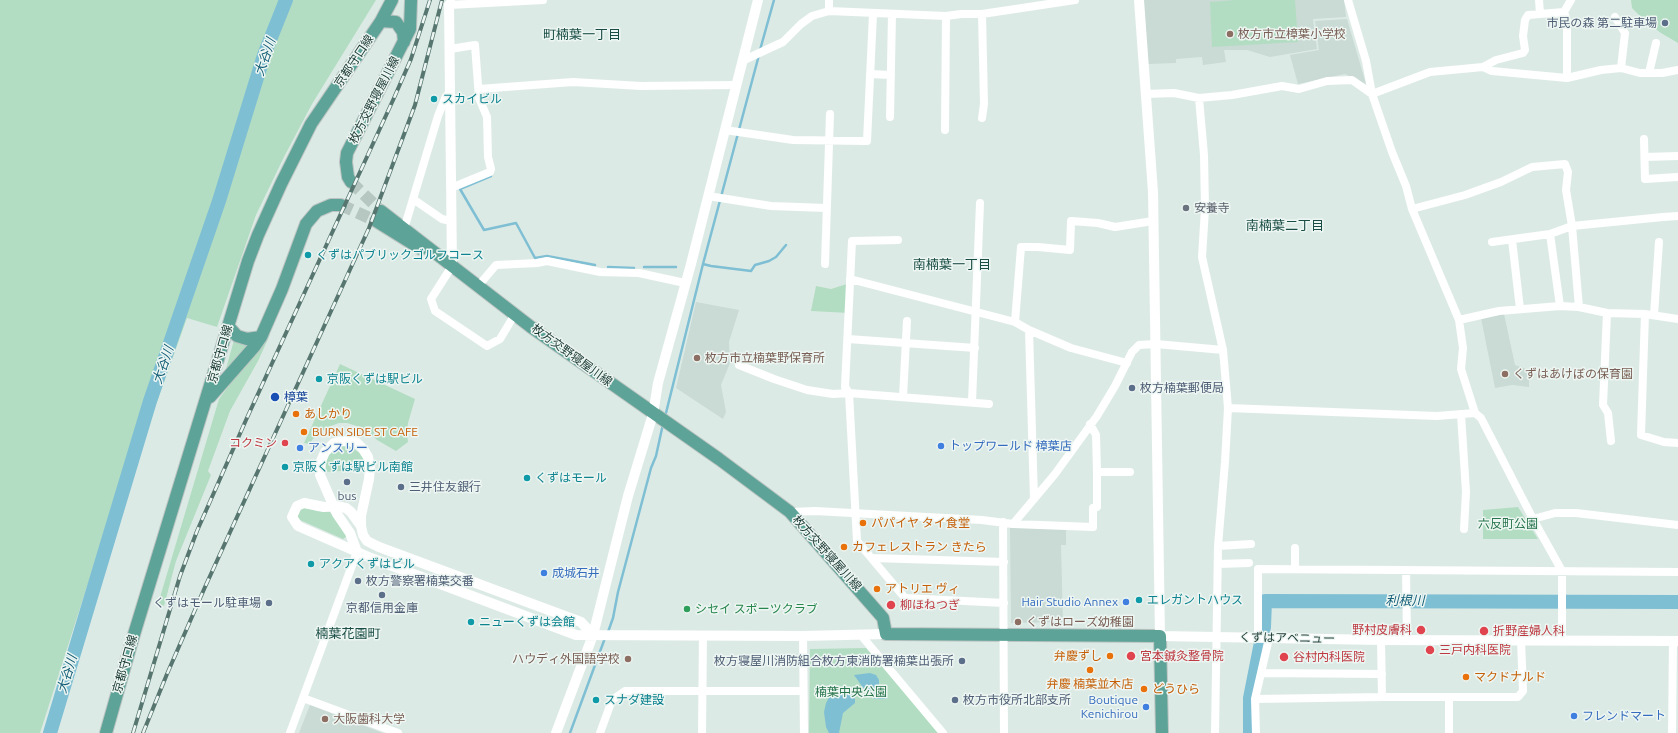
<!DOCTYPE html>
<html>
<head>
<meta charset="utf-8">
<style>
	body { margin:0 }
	canvas { display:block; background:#dceae5 }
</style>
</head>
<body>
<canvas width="1678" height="733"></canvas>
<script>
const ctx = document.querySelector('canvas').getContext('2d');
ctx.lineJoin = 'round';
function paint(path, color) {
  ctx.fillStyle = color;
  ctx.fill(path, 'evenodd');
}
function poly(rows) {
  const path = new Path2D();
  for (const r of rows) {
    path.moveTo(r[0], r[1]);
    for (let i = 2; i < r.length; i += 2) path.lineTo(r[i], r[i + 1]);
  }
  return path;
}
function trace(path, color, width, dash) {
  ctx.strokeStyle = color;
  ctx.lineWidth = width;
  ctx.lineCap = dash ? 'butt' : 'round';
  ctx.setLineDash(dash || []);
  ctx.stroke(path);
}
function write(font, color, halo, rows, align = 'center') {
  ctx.font = font + ' Ubuntu,"Noto Sans JP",sans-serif';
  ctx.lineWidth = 3;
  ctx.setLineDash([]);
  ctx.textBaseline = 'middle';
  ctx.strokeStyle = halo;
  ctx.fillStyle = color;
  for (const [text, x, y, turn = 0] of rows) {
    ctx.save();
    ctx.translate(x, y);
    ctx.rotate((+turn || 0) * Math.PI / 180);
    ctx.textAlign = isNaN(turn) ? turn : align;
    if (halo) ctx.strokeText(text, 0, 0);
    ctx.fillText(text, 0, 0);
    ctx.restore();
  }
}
paint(poly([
	[1142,0,1344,0,1346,17,1313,19,1317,49,1270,57,1247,50,1224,50,1226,62,1203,65,1202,57,1176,59,1176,63,1148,64],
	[1347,19,1366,84,1345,74,1298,84,1290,55,1319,50,1315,21],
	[696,302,739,310,729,342,730,363,721,385,726,412,723,419,676,388],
	[1504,314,1515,365,1529,370,1529,387,1512,385,1495,388,1481,318],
	[1066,527,1066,545,1061,545,1063,622,1011,623,1010,528],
	[310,705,383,733,299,733]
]), '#cadad4');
paint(poly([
	[0,0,376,0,312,104,284,157,256,215,217,327,187,318,154,410,142,408,90,577,40,733,0,733],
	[1236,0,1295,0,1298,42,1212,47,1210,2],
	[1631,0,1678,0,1678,43,1661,33,1645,21,1632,8],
	[850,283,849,313,811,311,816,286,831,289],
	[273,316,269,337,258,361,230,411,208,471,211,475,176,561,164,606,158,604,219,399,265,337],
	[234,340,252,344,224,376],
	[340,364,415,399,408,423,407,433,408,442,396,451,377,440,369,432,360,427,347,423,339,423,328,427,317,434,309,444,304,443],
	[338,446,350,446,361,454,365,461,365,469,327,472,325,467,327,456],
	[307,507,316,511,330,512,346,533,346,537,343,539,300,520,297,516,299,509],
	[1518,507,1538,539,1483,539,1483,510],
	[866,648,940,733,809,733,810,649]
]), '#b3ddc2');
paint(poly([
	[870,673,876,675,879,680,879,689,884,691,887,699,875,699,869,696,854,675],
	[839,687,846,687,855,699,855,703,843,713,839,733,829,733,826,727,824,712,826,703,832,692,837,691]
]), '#7fbfd4');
trace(poly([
	[760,50,774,0],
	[491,176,460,189,484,230,516,223,535,258,547,256,595,265],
	[703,264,711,266,751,271,755,265,769,261,776,257,786,245],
	[608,267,634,268],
	[644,267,676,267],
	[665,417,703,264,759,55],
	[608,632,613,618,618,592,651,468,656,456,663,424],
	[570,733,605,638]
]), '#7fbfd4', 2.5);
trace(poly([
	[50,733,150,401,219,201,264,55,286,0],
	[1250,733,1250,698,1264,627,1265,601,1678,602]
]), '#7fbfd4', 14);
trace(poly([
	[351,182,381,211],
	[341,205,376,221]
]), '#b6c7c2', 12, [12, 6]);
const primary = poly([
	[381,21,396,22,403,32,404,42],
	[351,182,348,177,346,162,347,153,410,29,411,0],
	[381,211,531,327,719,459,790,512,883,618,886,634,1160,636,1162,733],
	[376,221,421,249],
	[229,327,237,336,247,339,261,337],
	[210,397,254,347,261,337,282,289,306,224,317,211,331,205,341,205],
	[106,733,132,641,248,261,258,235,281,184,311,124,381,21,392,0]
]);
trace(primary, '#bbc4c2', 14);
trace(poly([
	[451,0,449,5,543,0],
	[829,0,829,11],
	[1348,0,1366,61,1372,94,1392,152,1406,186,1412,209,1459,320,1463,348,1461,369,1475,413,1481,418,1533,519,1562,571,1562,640],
	[1539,0,1540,14],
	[1564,12,1567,21,1567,78],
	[1615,17,1625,33,1621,68],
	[450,49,475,45,479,98,487,117,488,157,491,169,490,172,451,188],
	[742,61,783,42,801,24,812,16,829,11,946,16,961,14,982,14,1075,0],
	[1483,67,1492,71,1567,78,1601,70,1621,68,1640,73,1662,73,1678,70],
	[1649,73,1656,43],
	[870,74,891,75],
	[479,89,573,82,641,86,736,85],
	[1145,94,1174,93,1199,98,1232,95,1282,86,1299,89,1327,81,1352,80,1372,94],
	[1372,94,1430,72,1483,67,1496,60,1523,53,1525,50,1523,36,1525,20,1528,15,1564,12,1571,0],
	[1199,98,1204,155,1205,209,1202,257,1223,350,1228,408,1225,462,1218,546,1215,733],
	[890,117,892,14],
	[982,118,984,104,982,14],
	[725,130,793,140,867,141,873,14],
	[945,130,946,16],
	[1644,139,1645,179,1678,177],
	[1645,157,1678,156],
	[708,196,771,206,826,208],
	[413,199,442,219,451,221],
	[1412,209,1465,195,1501,182,1532,167,1565,164,1568,172,1566,190,1572,226,1579,307],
	[404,229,438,116,446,96,450,94],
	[1550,234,1560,306],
	[898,240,852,241,845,387,849,393,857,541,905,598,1004,603],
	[1512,240,1520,309],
	[1492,242,1550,234,1572,226,1663,217,1678,216],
	[825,264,830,114],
	[452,266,431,299,435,311,487,346,500,339,515,314],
	[850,279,1015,322,1029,330,1071,348,1127,363],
	[479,285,496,265,537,263,547,261,600,272,639,273,685,283],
	[1607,313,1603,405,1608,413,1611,441],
	[1645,314,1641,435,1664,442,1678,443],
	[1654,315,1659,242],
	[1459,320,1499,311,1560,306,1579,307,1607,313,1645,314,1678,319],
	[1015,322,1021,247,1038,247,1070,250,1071,221,1098,223,1115,227,1153,221],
	[1029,330,1034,499],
	[848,339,975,348],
	[739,365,774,379,807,390,833,394,849,393,989,404],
	[903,397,907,321],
	[972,402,980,203],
	[1228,408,1437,416,1475,413],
	[1461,414,1466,492,1464,529],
	[1097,472,1130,472],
	[790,512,815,511,982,520,1013,524,1055,474,1097,416,1115,386,1132,352,1139,345,1156,344,1223,350],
	[1533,519,1555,513,1576,513,1678,525],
	[1003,522,1004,733],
	[1013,524,1093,527,1093,508,1097,507,1097,472,1096,435,1090,424],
	[1218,546,1251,544],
	[872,558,1004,562],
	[1218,564,1249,563],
	[1295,569,1295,548],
	[1406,570,1407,639],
	[860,634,943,733],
	[803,636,804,733],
	[1258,638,1258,569,1678,572],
	[1381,640,1382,697],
	[1261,673,1382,674],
	[303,698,398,733],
	[1449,698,1449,733],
	[1255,699,1382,697,1518,697,1523,691,1521,640],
	[290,733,357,552],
	[600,733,612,700,625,691,803,691],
	[702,733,703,635],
	[1256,733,1255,699,1269,638],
	[1672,733,1673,641]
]), '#fff', 8);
trace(poly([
	[1139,0,1153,192,1160,636,1381,640,1678,641],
	[449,5,452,266],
	[361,526,351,512,346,508,336,506,324,507,304,503,297,506,292,517,298,526,371,558,576,635,803,636,886,634],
	[357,552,350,533,337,514,320,475,321,461,325,452,334,443,342,441,356,442,363,449,368,457,370,467,369,479,361,516,361,526,363,535,367,541,379,547,581,622,593,635],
	[556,733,593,635,628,496,653,414,658,383,691,264,758,0]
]), '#fff', 10);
trace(primary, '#5da397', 12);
const rail = poly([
	[133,733,180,576,197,531,246,420,394,98,411,59,430,0],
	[143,733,167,674,205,587,369,228,415,105,442,0]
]);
trace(rail, '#577670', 4);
trace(rail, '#edf6f2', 2.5, [8]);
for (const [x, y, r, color] of [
	[1665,23,4,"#5c6f8a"],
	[1230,34,4,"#8d6e63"],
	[434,99,4,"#0f9aa8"],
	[1186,208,4,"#6b7280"],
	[308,255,4,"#0f9aa8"],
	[697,358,4,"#8d6e63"],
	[1505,374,4,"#8d6e63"],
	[319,379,4,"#0f9aa8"],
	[1132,388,4,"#5c6f8a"],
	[275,397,5,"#1a4fb4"],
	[296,414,4,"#e8710a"],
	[304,432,4,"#e8710a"],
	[285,443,4,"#e0444e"],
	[941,446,4,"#3f7fe0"],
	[300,448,4,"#3f7fe0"],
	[285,467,4,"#0f9aa8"],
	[527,478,4,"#0f9aa8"],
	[347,482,4,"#5c6f8a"],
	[401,487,4,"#5c6f8a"],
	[863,523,4,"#e8710a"],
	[844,547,4,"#e8710a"],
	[311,564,4,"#0f9aa8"],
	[544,573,4,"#3f7fe0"],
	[358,581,4,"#5c6f8a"],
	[877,589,4,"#e8710a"],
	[382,595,4,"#5c6f8a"],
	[1139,600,4,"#0f9aa8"],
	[1126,602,4,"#3f7fe0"],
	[269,603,4,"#5c6f8a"],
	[891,605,5,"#e0444e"],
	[687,609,4,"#2e9e5b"],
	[471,622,4,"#0f9aa8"],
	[1018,622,4,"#8d6e63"],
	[1421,630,5,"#e0444e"],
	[1484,631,5,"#e0444e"],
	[1430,650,5,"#e0444e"],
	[1110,656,4,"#e8710a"],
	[1131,656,5,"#e0444e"],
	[1284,657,5,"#e0444e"],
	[628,659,4,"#8d6e63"],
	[962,661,4,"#5c6f8a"],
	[1090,670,4,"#e8710a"],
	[1466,677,4,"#e8710a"],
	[1144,689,4,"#e8710a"],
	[596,700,4,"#0f9aa8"],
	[955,700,4,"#5c6f8a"],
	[1146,707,4,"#3f7fe0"],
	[1574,716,4,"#3f7fe0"],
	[325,719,4,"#8d6e63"]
]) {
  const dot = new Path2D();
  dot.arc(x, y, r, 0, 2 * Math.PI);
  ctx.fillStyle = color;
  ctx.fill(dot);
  trace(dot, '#edf6f2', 1.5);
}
write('12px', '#4e5e75', '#edf6f2', [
	["市民の森 第二駐車場",1657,23,"right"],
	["枚方楠葉郵便局",1140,388],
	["三井住友銀行",409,487],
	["bus",347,496,"center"],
	["枚方警察署楠葉交番",366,581],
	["くずはモール駐車場",261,603,"right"],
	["京都信用金庫",382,608,"center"],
	["枚方寝屋川消防組合枚方東消防署楠葉出張所",954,661,"right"],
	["枚方市役所北部支所",963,700]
], 'left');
write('12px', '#785e54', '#edf6f2', [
	["枚方市立樟葉小学校",1238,34],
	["枚方市立楠葉野保育所",705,358],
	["くずはあけぼの保育園",1513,374],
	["くずはローズ幼稚園",1026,622],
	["ハウディ外国語学校",620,659,"right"],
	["大阪歯科大学",333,719]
], 'left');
write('12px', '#1d3a35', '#edf6f2', [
	["京都守口線",354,61,-56],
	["枚方交野寝屋川線",374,100,-63],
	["京都守口線",220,354,-74],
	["枚方交野寝屋川線",572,355,36],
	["枚方交野寝屋川線",827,553,48],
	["くずはアベニュー",1287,638,1],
	["京都守口線",125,664,-74]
]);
write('12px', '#0d838f', '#edf6f2', [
	["スカイビル",442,99],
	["くずはパブリックゴルフコース",316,255],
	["京阪くずは駅ビル",327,379],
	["京阪くずは駅ビル南館",293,467],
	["くずはモール",535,478],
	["アクアくずはビル",319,564],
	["エレガントハウス",1147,600],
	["ニューくずは会館",479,622],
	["スナダ建設",604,700]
], 'left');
write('12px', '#5b616d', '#edf6f2', [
	["安養寺",1194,208]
], 'left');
write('12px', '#164399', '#edf6f2', [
	["樟葉",284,397]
], 'left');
write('12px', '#c56008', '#edf6f2', [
	["あしかり",304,414],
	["BURN SIDE ST CAFE",312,432],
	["パパイヤ タイ食堂",871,523],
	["カフェレストラン きたら",852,547],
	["アトリエ ヴィ",885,589],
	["弁慶ずし",1102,656,"right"],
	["マクドナルド",1474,677],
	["弁慶 楠葉並木店",1090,684,"center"],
	["どうひら",1152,689]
], 'left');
write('12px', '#be3a42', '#edf6f2', [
	["コクミン",277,443,"right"],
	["柳ほねつぎ",900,605],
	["野村皮膚科",1412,630,"right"],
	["折野産婦人科",1493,631],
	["三戸内科医院",1439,650],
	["宮本鍼灸整骨院",1140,656],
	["谷村内科医院",1293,657]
], 'left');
write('12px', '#366cbe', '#edf6f2', [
	["トップワールド 樟葉店",949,446],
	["アンスリー",308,448],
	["成城石井",552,573],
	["Hair Studio Annex",1118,602,"right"],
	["Boutique",1138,700,"right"],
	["Kenichirou",1138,714,"right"],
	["フレンドマート",1582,716]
], 'left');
write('12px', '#25734a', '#edf6f2', [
	["六反町公園",1508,524],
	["楠葉中央公園",851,692]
]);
write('12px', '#27864d', '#edf6f2', [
	["シセイ スポーツクラブ",695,609]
], 'left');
write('13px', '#194c44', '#edf6f2', [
	["町楠葉一丁目",582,35],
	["南楠葉二丁目",1285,226],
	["南楠葉一丁目",952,265],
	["楠葉花園町",348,634]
]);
write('italic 13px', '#155f78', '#edf6f2', [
	["大谷川",265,57,-71],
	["大谷川",163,365,-71],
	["利根川",1405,601],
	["大谷川",67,674,-73]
]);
</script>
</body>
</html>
